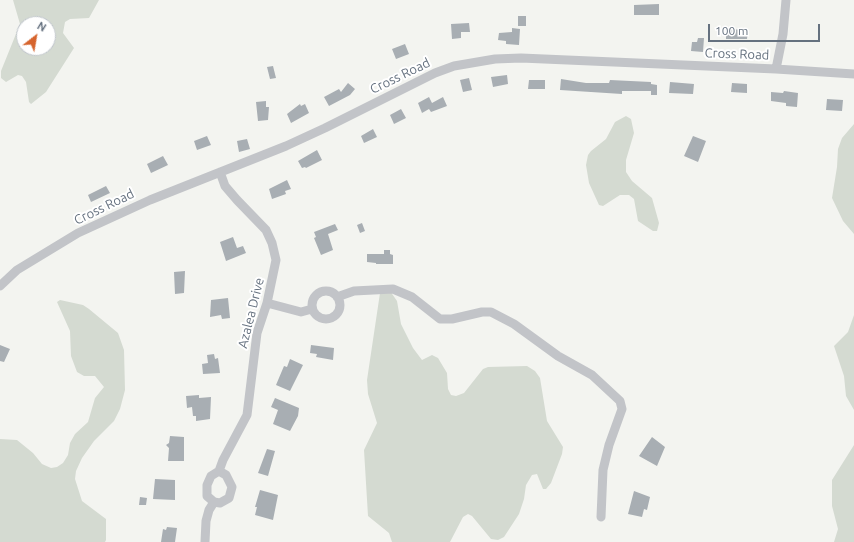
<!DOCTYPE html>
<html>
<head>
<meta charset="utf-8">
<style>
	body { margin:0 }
	#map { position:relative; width:854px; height:542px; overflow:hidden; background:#f3f4f0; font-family:Ubuntu,sans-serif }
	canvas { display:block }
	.north { position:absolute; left:16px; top:16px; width:40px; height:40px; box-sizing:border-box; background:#fff; border:1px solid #c1c6cc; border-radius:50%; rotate:31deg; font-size:11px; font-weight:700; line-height:16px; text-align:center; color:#65717f }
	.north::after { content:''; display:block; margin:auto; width:14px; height:18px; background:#d6642d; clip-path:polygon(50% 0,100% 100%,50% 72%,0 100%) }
	.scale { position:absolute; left:708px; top:24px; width:112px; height:18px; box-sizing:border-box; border:2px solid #65717f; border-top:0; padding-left:5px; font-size:12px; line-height:14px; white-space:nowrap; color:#65717f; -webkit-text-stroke:3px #fff; paint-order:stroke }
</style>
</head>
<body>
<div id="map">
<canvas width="854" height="542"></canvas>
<div class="north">N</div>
<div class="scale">100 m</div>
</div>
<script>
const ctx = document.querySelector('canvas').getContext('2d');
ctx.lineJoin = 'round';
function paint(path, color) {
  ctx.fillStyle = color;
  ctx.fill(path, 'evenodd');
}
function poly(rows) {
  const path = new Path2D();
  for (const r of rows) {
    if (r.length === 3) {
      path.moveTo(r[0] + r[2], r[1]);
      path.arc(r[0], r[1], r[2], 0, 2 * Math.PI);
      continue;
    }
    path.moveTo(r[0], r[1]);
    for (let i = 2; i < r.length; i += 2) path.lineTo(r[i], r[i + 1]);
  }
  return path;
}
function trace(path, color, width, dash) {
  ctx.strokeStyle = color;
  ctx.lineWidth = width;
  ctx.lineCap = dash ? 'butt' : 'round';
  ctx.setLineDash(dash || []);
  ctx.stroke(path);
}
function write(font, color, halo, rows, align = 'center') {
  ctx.font = font + ' Ubuntu,sans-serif';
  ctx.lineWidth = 4;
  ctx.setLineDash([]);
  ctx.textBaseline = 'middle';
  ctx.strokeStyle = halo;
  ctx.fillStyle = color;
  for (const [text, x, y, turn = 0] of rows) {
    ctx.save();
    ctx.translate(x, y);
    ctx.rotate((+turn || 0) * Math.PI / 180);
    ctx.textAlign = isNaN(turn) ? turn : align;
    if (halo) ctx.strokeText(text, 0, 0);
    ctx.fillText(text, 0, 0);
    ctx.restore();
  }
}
paint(poly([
	[13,0,99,0,89,18,70,19,65,22,63,33,74,48,46,92,31,104,29,102,26,82,22,76,18,75,6,82,1,78,1,71,20,24],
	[24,24,48,24,48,48,24,48],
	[626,116,631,119,634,133,626,160,626,172,632,181,652,198,659,223,657,231,653,231,638,221,634,199,629,195,620,195,603,206,599,205,589,183,586,165,588,155,591,151,606,139,615,122],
	[854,124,854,234,843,221,832,198,837,167,838,149,842,138],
	[388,288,397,301,401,324,413,348,422,360,432,355,438,358,447,373,448,389,451,395,456,396,464,393,483,369,488,367,527,366,535,371,540,378,547,421,563,447,562,454,551,483,546,489,543,489,537,474,532,475,526,485,524,499,519,514,504,537,498,540,491,539,472,516,468,514,463,517,450,542,392,542,389,533,368,516,364,450,377,423,368,394,367,380,380,293],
	[60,300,83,305,89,309,118,333,124,350,125,390,120,409,114,421,94,441,82,458,76,471,75,479,82,501,106,519,106,540,105,542,0,542,0,439,17,440,33,453,42,464,51,468,57,467,63,463,68,455,70,443,75,434,88,422,95,398,104,387,95,376,84,376,77,372,71,356,70,331,57,302],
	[854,315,854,410,846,396,844,376,834,346,848,332],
	[854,445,854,542,834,542,838,529,832,506,832,480]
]), '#d4dad1');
paint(poly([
	[659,4,659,15,634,15,634,5],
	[518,16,526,16,526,26,518,26],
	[469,23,470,32,461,32,461,38,452,39,451,24],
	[512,28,520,29,519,45,506,44,506,41,498,40,499,33,512,32],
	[726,29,748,30,747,39,726,39],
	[698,38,704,38,703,52,691,51,692,42,697,42],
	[405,44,409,54,396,59,392,49],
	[273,66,276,78,270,79,267,67],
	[507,75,508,84,493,87,491,77],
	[469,78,472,90,463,92,460,80],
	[561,79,586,83,609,83,610,80,651,82,651,84,657,85,657,95,651,95,651,91,622,91,622,94,560,90],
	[529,80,545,80,545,89,528,89],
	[670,82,694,84,693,94,669,93],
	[348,83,355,89,350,95,329,106,324,97,339,89,341,92],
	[732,83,747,84,747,93,731,92],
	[784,91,798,93,797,107,786,106,786,103,771,101,771,92,783,93],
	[429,97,432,103,443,97,447,106,431,112,429,109,422,113,418,103],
	[827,99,843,100,842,111,826,110],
	[266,101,266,107,269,107,268,120,258,121,256,102],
	[300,104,301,106,305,104,309,113,291,123,287,114],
	[401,109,406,118,394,124,390,115],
	[373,129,377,137,364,143,361,136],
	[207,136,211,145,197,150,194,141],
	[693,136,706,141,698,162,684,156],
	[247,139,250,149,239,152,237,141],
	[317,150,322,160,306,168,305,167,302,168,298,161],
	[163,156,168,165,151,173,147,164],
	[287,180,291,189,285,191,286,194,272,199,269,189],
	[106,186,110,193,91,202,88,195],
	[362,223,365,231,360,233,357,225],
	[335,224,338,230,328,234,333,250,321,255,314,238,316,237,314,232],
	[233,237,237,248,243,246,246,253,226,261,220,242],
	[384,250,390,250,390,254,393,255,393,264,376,264,376,263,367,262,367,254,384,254],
	[185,271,184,293,175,294,174,272],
	[228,298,230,318,222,319,221,315,210,317,211,300],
	[0,345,10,349,4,362,0,361],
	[311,345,334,348,333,360,316,357,317,354,310,353],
	[214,354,215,359,218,358,220,373,203,374,202,364,208,363,207,355],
	[290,359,303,365,290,391,276,385,284,366,287,367],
	[199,395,199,398,211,397,210,419,196,421,196,416,193,416,192,407,187,408,186,396],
	[275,398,299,408,298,416,290,431,273,424,278,410,271,407],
	[170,436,184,437,184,461,168,461,169,448,166,445,169,443],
	[652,437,665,447,657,466,639,456],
	[267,449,275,451,268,476,258,473],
	[155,479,175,480,175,500,153,499],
	[260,490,278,495,273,520,255,515,257,507,255,507],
	[634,491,650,497,647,510,644,509,642,517,628,514],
	[140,497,147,498,146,505,139,505],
	[167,527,177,528,175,542,161,542,163,529,166,530]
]), '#a8aeb3');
trace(poly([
	[776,69,783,34,786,0],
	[0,286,17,270,78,233,150,200,286,146,325,128,435,73,454,66,495,59,521,58,776,69,854,74],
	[326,305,14],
	[337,297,354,291,393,289,412,297,440,319,452,319,482,312,491,312,514,324,558,356,592,375,620,401,622,409,609,445,603,470,601,517],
	[267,303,301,312,312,309],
	[219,471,226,475,232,487,229,498,220,503,214,502,207,496,207,485,211,476,219,471,223,460,247,415,257,333,267,303,276,260,272,243,266,230,237,200,225,186,220,172],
	[205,542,206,521,209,510,214,502]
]), '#c2c4c8', 9);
write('13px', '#65717f', '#fff', [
	["Cross Road",737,54,2],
	["Cross Road",400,76,-26],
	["Cross Road",104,207,-26],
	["Azalea Drive",251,313,-76]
]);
</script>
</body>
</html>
